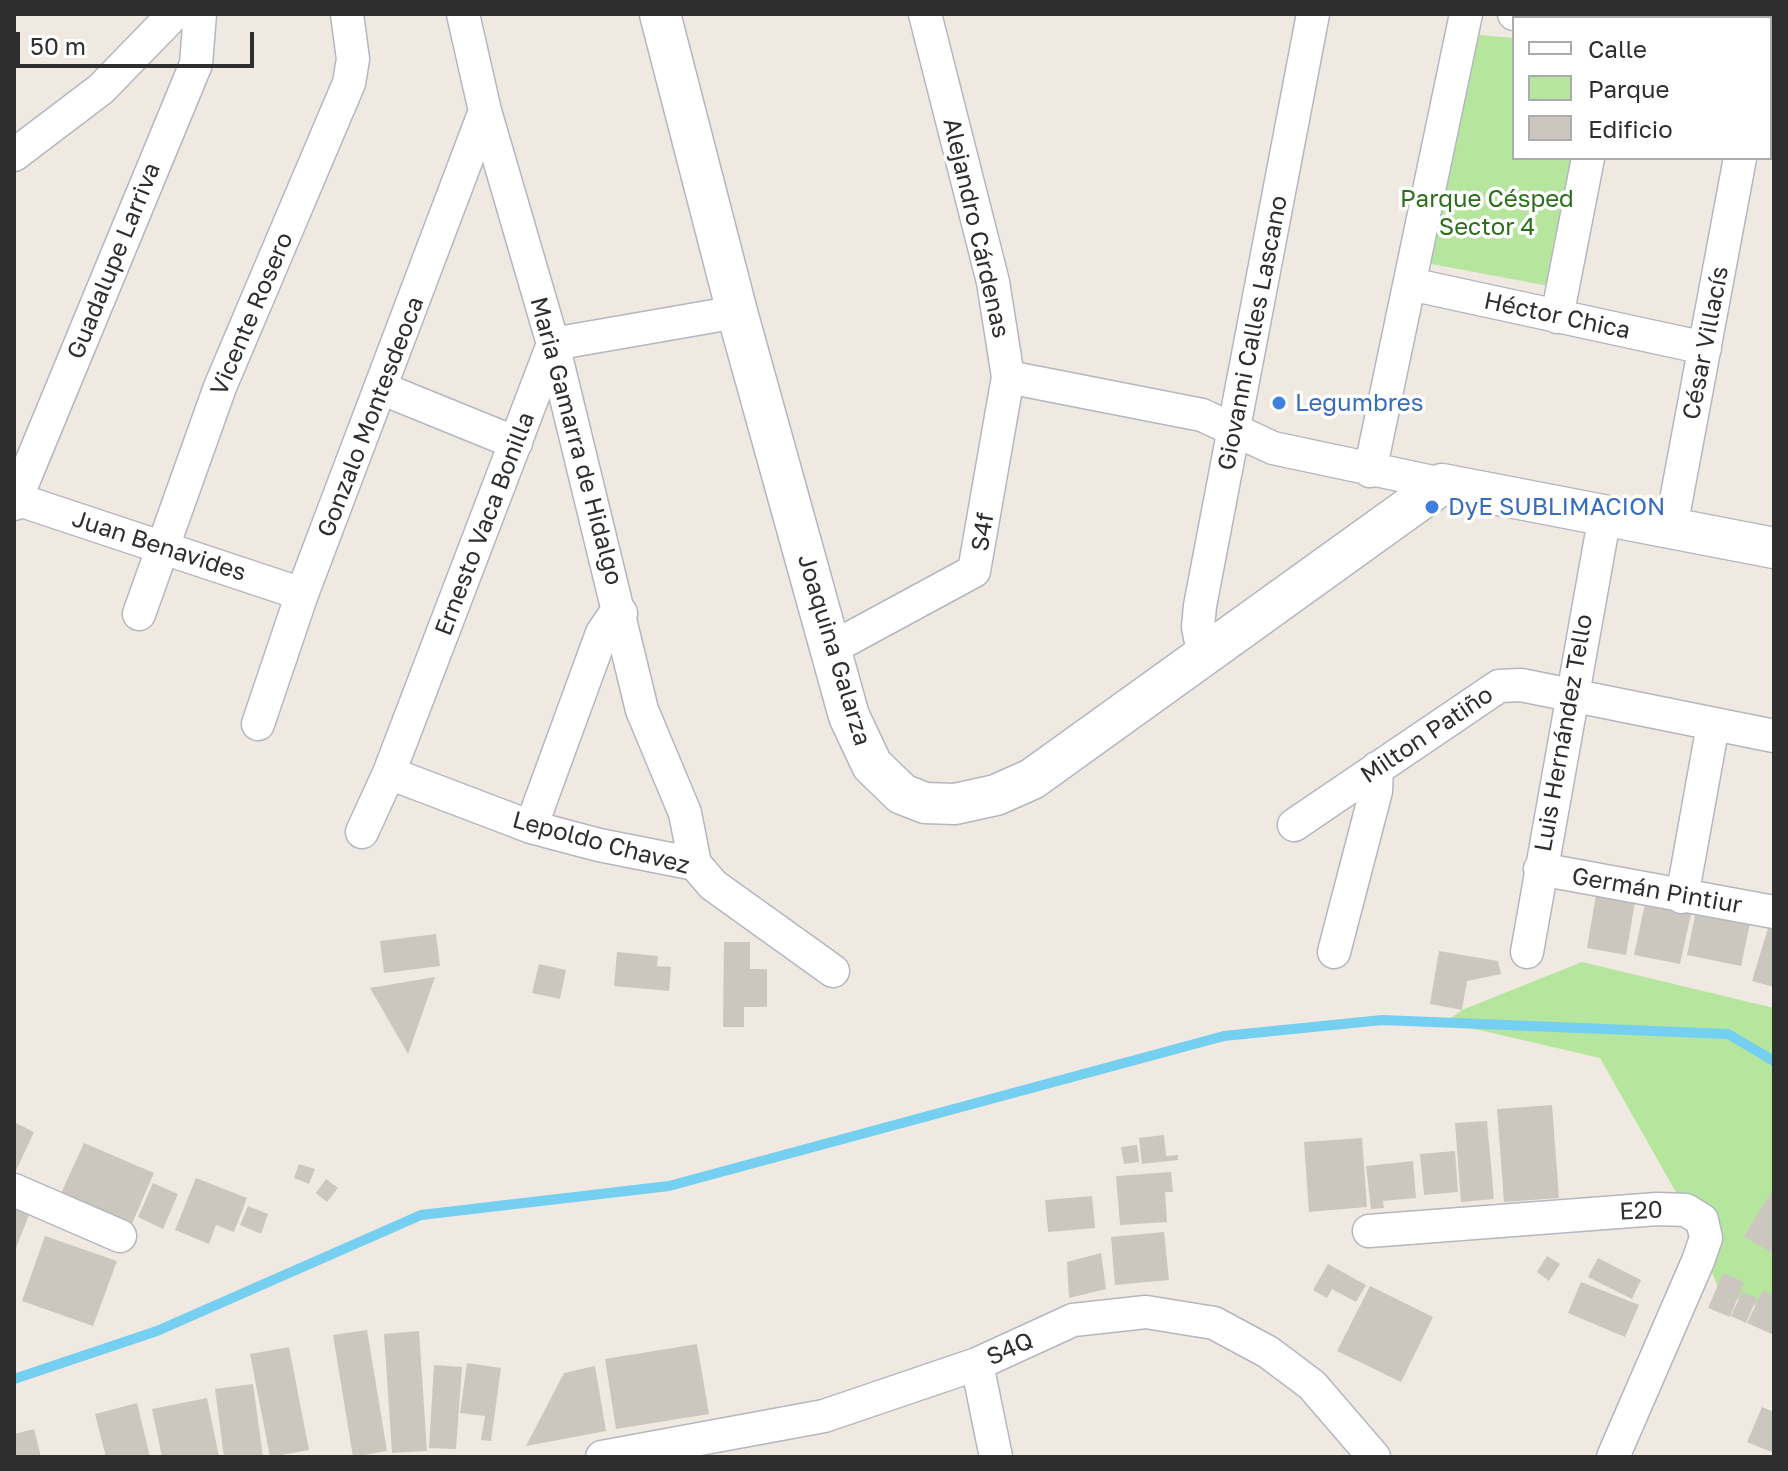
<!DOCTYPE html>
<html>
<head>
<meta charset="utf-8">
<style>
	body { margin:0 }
	#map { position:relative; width:1788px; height:1471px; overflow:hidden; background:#efe9e1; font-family:"Golos Text",sans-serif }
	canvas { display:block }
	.frame { position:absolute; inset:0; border:16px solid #2e2e2e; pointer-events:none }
	.legend { position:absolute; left:1512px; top:16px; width:260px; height:144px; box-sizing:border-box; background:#fff; border:2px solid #ababab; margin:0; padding:10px 14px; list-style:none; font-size:24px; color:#2e2e2e }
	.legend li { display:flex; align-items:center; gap:16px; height:40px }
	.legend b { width:40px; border:2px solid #ababab }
	.scale { position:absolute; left:16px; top:32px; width:238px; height:36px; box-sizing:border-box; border:4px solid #2e2e2e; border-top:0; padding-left:10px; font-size:24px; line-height:28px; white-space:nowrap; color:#2e2e2e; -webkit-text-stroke:6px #fff; paint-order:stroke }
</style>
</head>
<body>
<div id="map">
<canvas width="1788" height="1471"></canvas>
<div class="frame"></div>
<ul class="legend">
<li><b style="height:10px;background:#fff"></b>Calle</li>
<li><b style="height:22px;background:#b6e59e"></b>Parque</li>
<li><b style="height:22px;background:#cbc7bf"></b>Edificio</li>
</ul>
<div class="scale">50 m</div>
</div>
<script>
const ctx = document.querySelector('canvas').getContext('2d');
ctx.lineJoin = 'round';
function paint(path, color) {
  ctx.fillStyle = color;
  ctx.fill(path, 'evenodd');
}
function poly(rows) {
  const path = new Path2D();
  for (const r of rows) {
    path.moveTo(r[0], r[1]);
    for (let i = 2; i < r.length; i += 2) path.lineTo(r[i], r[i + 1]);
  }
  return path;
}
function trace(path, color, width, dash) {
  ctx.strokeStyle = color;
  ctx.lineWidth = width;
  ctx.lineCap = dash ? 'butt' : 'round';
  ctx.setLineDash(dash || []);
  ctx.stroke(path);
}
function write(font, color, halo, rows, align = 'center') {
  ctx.font = font + ' "Golos Text",sans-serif';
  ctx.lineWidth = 7;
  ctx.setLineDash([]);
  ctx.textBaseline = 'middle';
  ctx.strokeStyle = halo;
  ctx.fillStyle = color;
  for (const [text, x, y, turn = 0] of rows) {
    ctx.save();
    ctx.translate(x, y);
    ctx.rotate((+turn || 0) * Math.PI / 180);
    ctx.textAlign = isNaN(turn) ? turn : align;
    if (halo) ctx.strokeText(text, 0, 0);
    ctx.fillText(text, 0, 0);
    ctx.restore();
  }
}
paint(poly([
	[1454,33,1514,38,1514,158,1580,158,1554,287,1416,261],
	[1582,962,1774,1008,1774,1313,1720,1292,1686,1210,1600,1058,1445,1022,1462,1010]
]), '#b6e59e');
trace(poly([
	[14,1379,157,1331,421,1215,669,1186,1224,1036,1382,1020,1728,1034,1774,1061]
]), '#75cff0', 10);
paint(poly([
	[1597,889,1636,896,1626,955,1587,948],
	[1645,904,1691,914,1680,964,1634,955],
	[1697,906,1751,918,1741,966,1687,955],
	[1769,925,1774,926,1774,987,1752,981],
	[436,934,440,966,384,973,380,941],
	[724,942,750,942,750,969,767,969,767,1007,744,1007,744,1027,723,1027],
	[1439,951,1498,961,1501,974,1467,981,1462,1010,1430,1004],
	[617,952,658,956,657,966,671,967,669,991,614,986],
	[539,964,566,970,560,999,532,993],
	[435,977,408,1054,370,988],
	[1552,1105,1559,1198,1504,1202,1497,1109],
	[1487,1121,1494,1199,1461,1202,1455,1123],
	[14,1122,34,1132,14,1175],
	[1164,1135,1166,1156,1178,1155,1178,1160,1142,1164,1139,1138],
	[1362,1138,1367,1207,1309,1212,1304,1142],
	[84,1143,154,1173,128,1233,57,1202],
	[1137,1145,1139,1162,1124,1164,1121,1147],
	[1455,1151,1458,1192,1424,1195,1420,1154],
	[1413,1161,1416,1198,1383,1201,1384,1208,1371,1209,1366,1166],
	[299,1164,315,1169,309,1184,294,1178],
	[1171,1172,1173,1192,1165,1192,1167,1222,1120,1225,1116,1176],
	[196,1178,247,1198,234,1232,216,1225,209,1244,175,1230],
	[326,1179,338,1188,327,1202,316,1193],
	[153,1183,178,1194,163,1229,138,1217],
	[1772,1191,1774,1193,1774,1254,1744,1236],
	[1092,1196,1095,1228,1048,1232,1045,1200],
	[14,1198,33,1205,14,1253],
	[248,1206,268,1214,261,1234,240,1225],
	[1164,1232,1169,1280,1115,1285,1111,1237],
	[45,1236,117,1261,93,1326,22,1301],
	[1101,1253,1106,1289,1069,1298,1067,1262],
	[1547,1256,1560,1264,1549,1281,1537,1272],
	[1598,1258,1641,1280,1632,1299,1588,1277],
	[1328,1264,1366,1285,1356,1302,1332,1289,1327,1298,1313,1290],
	[1723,1273,1744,1282,1730,1317,1708,1308],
	[1581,1282,1639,1305,1625,1337,1568,1313],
	[1370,1286,1433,1317,1401,1382,1337,1351],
	[1763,1290,1774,1295,1774,1335,1747,1323],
	[1742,1292,1757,1298,1746,1323,1731,1316],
	[367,1330,387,1451,353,1457,333,1335],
	[419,1331,427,1451,392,1453,384,1334],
	[697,1344,709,1414,616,1429,605,1359],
	[289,1347,309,1450,270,1457,250,1354],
	[467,1363,501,1368,491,1441,481,1440,485,1416,460,1413],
	[434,1365,462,1367,456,1449,429,1448],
	[595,1366,606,1431,526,1446,564,1373],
	[253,1384,263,1457,224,1457,215,1389],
	[207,1398,219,1457,162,1457,152,1409],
	[137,1403,150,1457,106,1457,95,1414],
	[1762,1407,1774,1412,1774,1453,1747,1442],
	[34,1429,41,1457,14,1457,14,1434]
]), '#cbc7bf');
const minor = poly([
	[463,14,485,111,553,344,642,710,685,813,695,864],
	[1514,14,1533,18],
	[1615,18,1616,14],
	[1767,18,1767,14],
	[1770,69,1774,70],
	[14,155,101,89,174,14],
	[1410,284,1705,348],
	[1557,317,1588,158],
	[553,344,737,312],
	[1008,377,1202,415,1273,448,1442,484],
	[383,389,516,443],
	[1370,471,1466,14],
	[16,499,302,594],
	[14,504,196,64,200,14],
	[1671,527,1740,158],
	[139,614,220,387,349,83,353,59,347,14],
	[830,649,974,571,1008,377,993,282,925,14],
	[1203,652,1198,627,1200,606,1313,14],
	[258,724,302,594,485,111],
	[389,773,531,827,599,845,695,864,713,885,833,971],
	[1294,825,1499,686,1521,685,1774,736],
	[531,827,602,633,613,617,621,613],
	[362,832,389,773,553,344],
	[1540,869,1774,912],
	[1682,897,1713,725],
	[1334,952,1376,791,1377,768],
	[1527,952,1605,515],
	[14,1190,120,1236],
	[1369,1231,1657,1209,1686,1210,1702,1220,1706,1238,1698,1261,1613,1457],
	[977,1364,996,1457],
	[602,1457,824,1416,977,1364,1073,1320,1146,1312,1214,1323,1268,1352,1312,1385,1374,1457]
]);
const tertiary = poly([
	[660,14,737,312,849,716,872,765,902,794,925,803,955,804,996,795,1032,779,1442,484,1774,548]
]);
trace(minor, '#b4b7c1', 35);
trace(tertiary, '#b4b7c1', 43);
trace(minor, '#fff', 32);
trace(tertiary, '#fff', 40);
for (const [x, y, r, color] of [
	[1279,403,8,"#3f7fe0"],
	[1432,507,8,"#3f7fe0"]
]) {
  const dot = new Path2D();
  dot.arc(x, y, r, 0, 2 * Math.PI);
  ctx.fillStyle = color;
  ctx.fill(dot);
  trace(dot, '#fff', 3);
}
write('24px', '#2c6e1b', '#fff', [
	["Parque Césped",1487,199],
	["Sector 4",1487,227]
]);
write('24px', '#2e2e2e', '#fff', [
	["Alejandro Cárdenas",976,228,77],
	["Guadalupe Larriva",114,261,-68],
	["Vicente Rosero",252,314,-67],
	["Héctor Chica",1557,316,12],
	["Giovanni Calles Lascano",1253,333,-79],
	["César Villacís",1706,343,-79],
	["Gonzalo Montesdeoca",371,417,-69],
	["Maria Gamarra de Hidalgo",576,441,75],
	["Ernesto Vaca Bonilla",485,524,-69],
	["S4f",983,532,-81],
	["Juan Benavides",159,546,18],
	["Joaquina Galarza",834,650,73],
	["Luis Hernández Tello",1564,733,-80],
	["Milton Patiño",1427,735,-34],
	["Lepoldo Chavez",601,843,15],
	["Germán Pintiur",1657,891,10],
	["E20",1641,1211,-3],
	["S4Q",1010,1349,-24]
]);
write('24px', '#366cbe', '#fff', [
	["Legumbres",1295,403],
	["DyE SUBLIMACION",1448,507]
], 'left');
</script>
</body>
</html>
